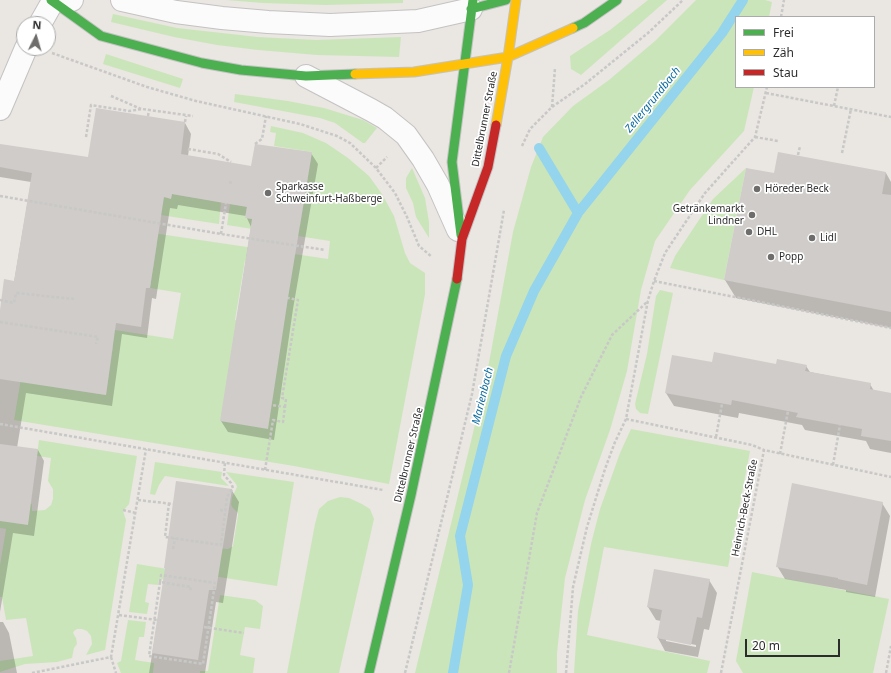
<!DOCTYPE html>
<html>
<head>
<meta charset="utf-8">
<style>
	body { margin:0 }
	#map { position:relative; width:891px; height:673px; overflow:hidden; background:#eae6e2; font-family:"Noto Sans",sans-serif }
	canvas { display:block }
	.legend { position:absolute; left:735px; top:16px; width:140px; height:72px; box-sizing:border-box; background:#fff; border:1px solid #ababab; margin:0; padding:5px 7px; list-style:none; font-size:12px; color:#2c2c2c }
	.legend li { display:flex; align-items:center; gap:8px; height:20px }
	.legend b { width:20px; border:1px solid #ababab }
	.north { position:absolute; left:16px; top:16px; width:40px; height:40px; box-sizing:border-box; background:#fff; border:1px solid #ababab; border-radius:50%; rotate:5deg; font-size:11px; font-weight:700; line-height:16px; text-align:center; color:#2c2c2c }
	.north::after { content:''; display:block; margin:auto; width:14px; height:18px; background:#6e6d6c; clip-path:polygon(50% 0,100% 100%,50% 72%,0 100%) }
	.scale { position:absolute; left:745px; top:639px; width:95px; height:18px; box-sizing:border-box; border:2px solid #2c2c2c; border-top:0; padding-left:5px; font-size:12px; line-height:14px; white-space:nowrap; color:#2c2c2c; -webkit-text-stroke:3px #fff; paint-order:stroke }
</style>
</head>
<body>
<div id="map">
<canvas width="891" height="673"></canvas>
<ul class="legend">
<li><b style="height:5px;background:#4caf50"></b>Frei</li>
<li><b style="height:5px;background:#ffc107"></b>Zäh</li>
<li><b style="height:5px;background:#c62828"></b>Stau</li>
</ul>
<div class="north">N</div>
<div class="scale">20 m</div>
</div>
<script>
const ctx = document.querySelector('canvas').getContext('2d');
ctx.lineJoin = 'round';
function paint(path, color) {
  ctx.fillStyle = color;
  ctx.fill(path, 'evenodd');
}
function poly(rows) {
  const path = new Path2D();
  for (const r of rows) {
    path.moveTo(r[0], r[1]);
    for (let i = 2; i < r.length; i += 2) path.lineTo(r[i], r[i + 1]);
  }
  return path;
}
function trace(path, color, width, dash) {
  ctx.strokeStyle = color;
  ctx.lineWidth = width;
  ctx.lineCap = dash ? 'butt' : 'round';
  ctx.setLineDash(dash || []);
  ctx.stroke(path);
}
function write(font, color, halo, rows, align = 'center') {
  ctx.font = font + ' "Noto Sans",sans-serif';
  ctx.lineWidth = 3.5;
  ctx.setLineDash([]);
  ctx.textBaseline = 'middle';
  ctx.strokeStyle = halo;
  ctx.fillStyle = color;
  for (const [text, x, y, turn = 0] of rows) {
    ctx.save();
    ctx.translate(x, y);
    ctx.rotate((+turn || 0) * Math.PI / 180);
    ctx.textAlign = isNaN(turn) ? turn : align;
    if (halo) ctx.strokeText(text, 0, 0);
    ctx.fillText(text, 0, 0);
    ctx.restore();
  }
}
paint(poly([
	[226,0,403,0,403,3,325,5,263,3],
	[648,0,667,0,581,75,571,69,570,56,610,30],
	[696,0,765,0,772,2,769,17,736,17,736,87,754,87,744,131,690,190,655,241,641,290,627,371,610,430,585,500,565,578,557,653,557,673,415,673,486,379,513,232,531,167,543,137,573,106,609,80,655,41],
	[113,14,177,28,258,37,316,40,401,37,399,57,317,55,258,50,217,45,174,37,111,22],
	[106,54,183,79,180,88,103,64],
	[235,94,288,101,324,108,363,120,377,128,365,143,363,143,335,123,320,118,234,102],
	[271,126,303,133,326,143,348,158,369,176,382,194,394,216,405,253,410,263,425,273,425,294,421,316,389,484,294,466,14,420,28,336,38,318,173,339,181,293,150,288,157,243,139,231,328,259,330,241,227,225,230,204,247,206,245,218,300,226,312,152,274,146,276,133,270,132],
	[245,260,292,268,283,327,235,320],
	[63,339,113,346,106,395,55,387],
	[412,168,425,198,429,222,429,238,416,217,413,203,406,188,406,178],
	[746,168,724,280,670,268,675,256,713,199],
	[117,190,171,198,172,194,221,202,219,224,115,208],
	[660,290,673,293,648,414,640,413,636,409,635,404,647,354,656,296],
	[631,429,750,451,728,567,604,547,587,635,710,661,707,673,574,673,578,611,591,544,600,509,620,453],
	[39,440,137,456,129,504,123,511,126,520,105,650,86,655,92,644,91,636,87,631,82,629,77,629,74,631,73,633,76,638,77,644,74,648,72,658,57,662,25,664,0,672,0,661,33,656,26,618,6,620,2,597,0,597,0,565,6,529,0,528,0,513,27,503,32,504,32,511,45,510,51,505,53,499,53,489,48,481,51,458,37,456],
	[155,462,222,472,221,478,229,486,165,476,159,485,155,495,150,494],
	[226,472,294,482,277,586,193,573,191,583,159,579,158,585,148,584,145,602,149,603,147,614,129,612,137,564,192,573,216,548,228,549,233,546,238,515,238,513,232,507,231,504,232,497,237,487,236,484],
	[340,497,349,498,362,504,370,509,374,519,339,673,287,673,315,524,319,509,328,501],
	[752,572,889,599,873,673,743,673,736,661],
	[220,595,255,600,263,606,260,629,245,627,240,655,255,658,253,673,200,673,200,671,208,671],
	[128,620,146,622,144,637,139,637,135,660,154,663,153,673,121,673,117,663,121,661]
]), '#cbe5ba');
paint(poly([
	[185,123,191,134,188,156,252,167,311,153,318,164,293,309,274,440,228,432,221,421,251,227,246,216,178,205,177,209,170,208,156,299,152,298,147,338,122,334,112,406,26,393,17,448,38,450,44,461,34,536,13,533,0,612,0,323,14,282,31,182,0,177,0,145,89,158],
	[779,153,886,173,891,182,891,328,736,298,725,280,775,175],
	[713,364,806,366,810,372,870,384,874,391,891,394,891,453,870,449,866,441,805,430,802,425,739,413,738,418,674,406,666,393],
	[231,489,239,502,223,603,216,602,205,673,149,673,166,570,165,568],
	[882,503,890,516,875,597,846,592,846,590,785,579,777,566],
	[709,580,717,593,709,630,704,629,698,657,665,651,658,638,661,621,656,620,648,607],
	[666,639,696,645,696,647,666,641],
	[0,622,3,622,9,633,17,673,0,673]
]), '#0003');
trace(poly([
	[578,213,722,33,743,0],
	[453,673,468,585,460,536,506,356,534,291,578,213,539,148]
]), '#94d4ec', 10);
paint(poly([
	[96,108,185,122,181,154,251,166,255,144,312,152,288,298,268,429,220,421,252,219,245,218,247,207,172,194,171,199,164,197,150,288,146,288,141,327,116,323,106,395,0,379,0,310,4,279,14,281,32,173,0,167,0,144,88,157],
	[778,152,886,172,882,194,891,195,891,312,724,280,746,168,774,173],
	[714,352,776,364,777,359,807,365,805,371,871,383,870,389,891,393,891,441,861,436,862,429,796,417,798,413,732,400,731,405,665,393,672,355,712,362],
	[0,444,38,449,28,525,0,521],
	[176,481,232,489,216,590,209,590,198,660,152,653,165,568,164,568],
	[792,483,883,502,867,585,838,579,838,578,776,567],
	[654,569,710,579,702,618,697,617,691,645,657,638,662,610,647,607]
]), '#cfccc9');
const street = poly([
	[122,0,176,12,222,18,268,22,330,25,418,21,471,9],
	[40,24,53,1,72,0],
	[306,76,371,110,385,118,406,135,423,159,438,185,458,230],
	[0,109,26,48]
]);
const fast = poly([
	[51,0,101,36,202,63,241,70,306,76,355,74],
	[471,9,506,0],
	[573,28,584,23,617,0],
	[461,235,452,162,473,0],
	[369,673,411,495,457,279]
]);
const slow = poly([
	[355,74,414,72,508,57,573,28],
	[496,125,508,57,516,0]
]);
const jam = poly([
	[457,279,462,239,488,167,496,125]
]);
trace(street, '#c4c2c3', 24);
trace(fast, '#c4c2c3', 11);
trace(slow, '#c4c2c3', 11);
trace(jam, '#c4c2c3', 11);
trace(poly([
	[781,17,784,0],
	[52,53,147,87,196,101,300,124,337,136,350,143,376,168,395,193,407,217,419,246,432,257],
	[766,93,891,117],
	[111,96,141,109],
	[834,106,838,87],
	[552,107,555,68],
	[148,116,149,110],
	[185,122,186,116],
	[86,137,91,105,129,111,142,109,193,116],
	[755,137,778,141],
	[255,144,262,139,266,116],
	[522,146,530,129,552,107,585,84,648,33,683,0],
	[188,149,218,154,231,162],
	[842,153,851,109],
	[798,155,800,146],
	[376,168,387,157],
	[229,182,233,183],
	[0,196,221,234,325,250],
	[221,234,226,203],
	[654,281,891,328],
	[0,300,14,303,16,293,74,299],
	[0,322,98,337,96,344],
	[285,407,286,399,282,398,298,300,288,298],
	[626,419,752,445,764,450],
	[0,424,383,490],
	[716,437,722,404],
	[780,454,788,411],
	[833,465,840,425],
	[265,470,273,420,283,422,285,407,272,405],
	[138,500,173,504],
	[169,503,165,537,221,545,227,497,233,488,231,483,224,475,225,462],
	[123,510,136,513],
	[220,510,226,511],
	[173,549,175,538],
	[160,582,161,575,215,583,203,664,149,656,160,582,191,587,190,590],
	[119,615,157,620],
	[204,627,244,633],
	[111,657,116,673],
	[32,673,111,657,146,449],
	[405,673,472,394,504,210],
	[509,673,537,513,581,397,612,335,648,301],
	[566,673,573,587,587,527,605,469,615,442,626,419,648,300,654,281,665,253,705,193,755,137,767,87],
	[721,673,764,450,891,477],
	[886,673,891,646]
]), '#c8c8c7', 2.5, [3, 2]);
trace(street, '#fcfbfb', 22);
trace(fast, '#4caf50', 9);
trace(slow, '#ffc107', 9);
trace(jam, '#c62828', 9);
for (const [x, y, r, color] of [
	[757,189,4,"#6e6d6c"],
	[268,193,4,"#6e6d6c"],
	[752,215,4,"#6e6d6c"],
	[749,232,4,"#6e6d6c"],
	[812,238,4,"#6e6d6c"],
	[771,257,4,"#6e6d6c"]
]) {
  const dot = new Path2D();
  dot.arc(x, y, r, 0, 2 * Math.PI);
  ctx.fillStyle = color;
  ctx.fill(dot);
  trace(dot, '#fff', 1.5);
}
write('10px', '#2c2c2c', '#fff', [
	["Dittelbrunner Straße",485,119,-79],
	["Dittelbrunner Straße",409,455,-77],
	["Heinrich-Beck-Straße",745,508,-79]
]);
write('10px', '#2c2c2c', '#fff', [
	["Sparkasse",276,187],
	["Schweinfurt-Haßberge",276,199],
	["Höreder Beck",765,189],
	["Getränkemarkt",744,209,"right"],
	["Lindner",744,221,"right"],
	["DHL",757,232],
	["Lidl",820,238],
	["Popp",779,257]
], 'left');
write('italic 11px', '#0b6ba1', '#fff', [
	["Zellergrundbach",653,100,-51],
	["Marienbach",483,396,-76]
]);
</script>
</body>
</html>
